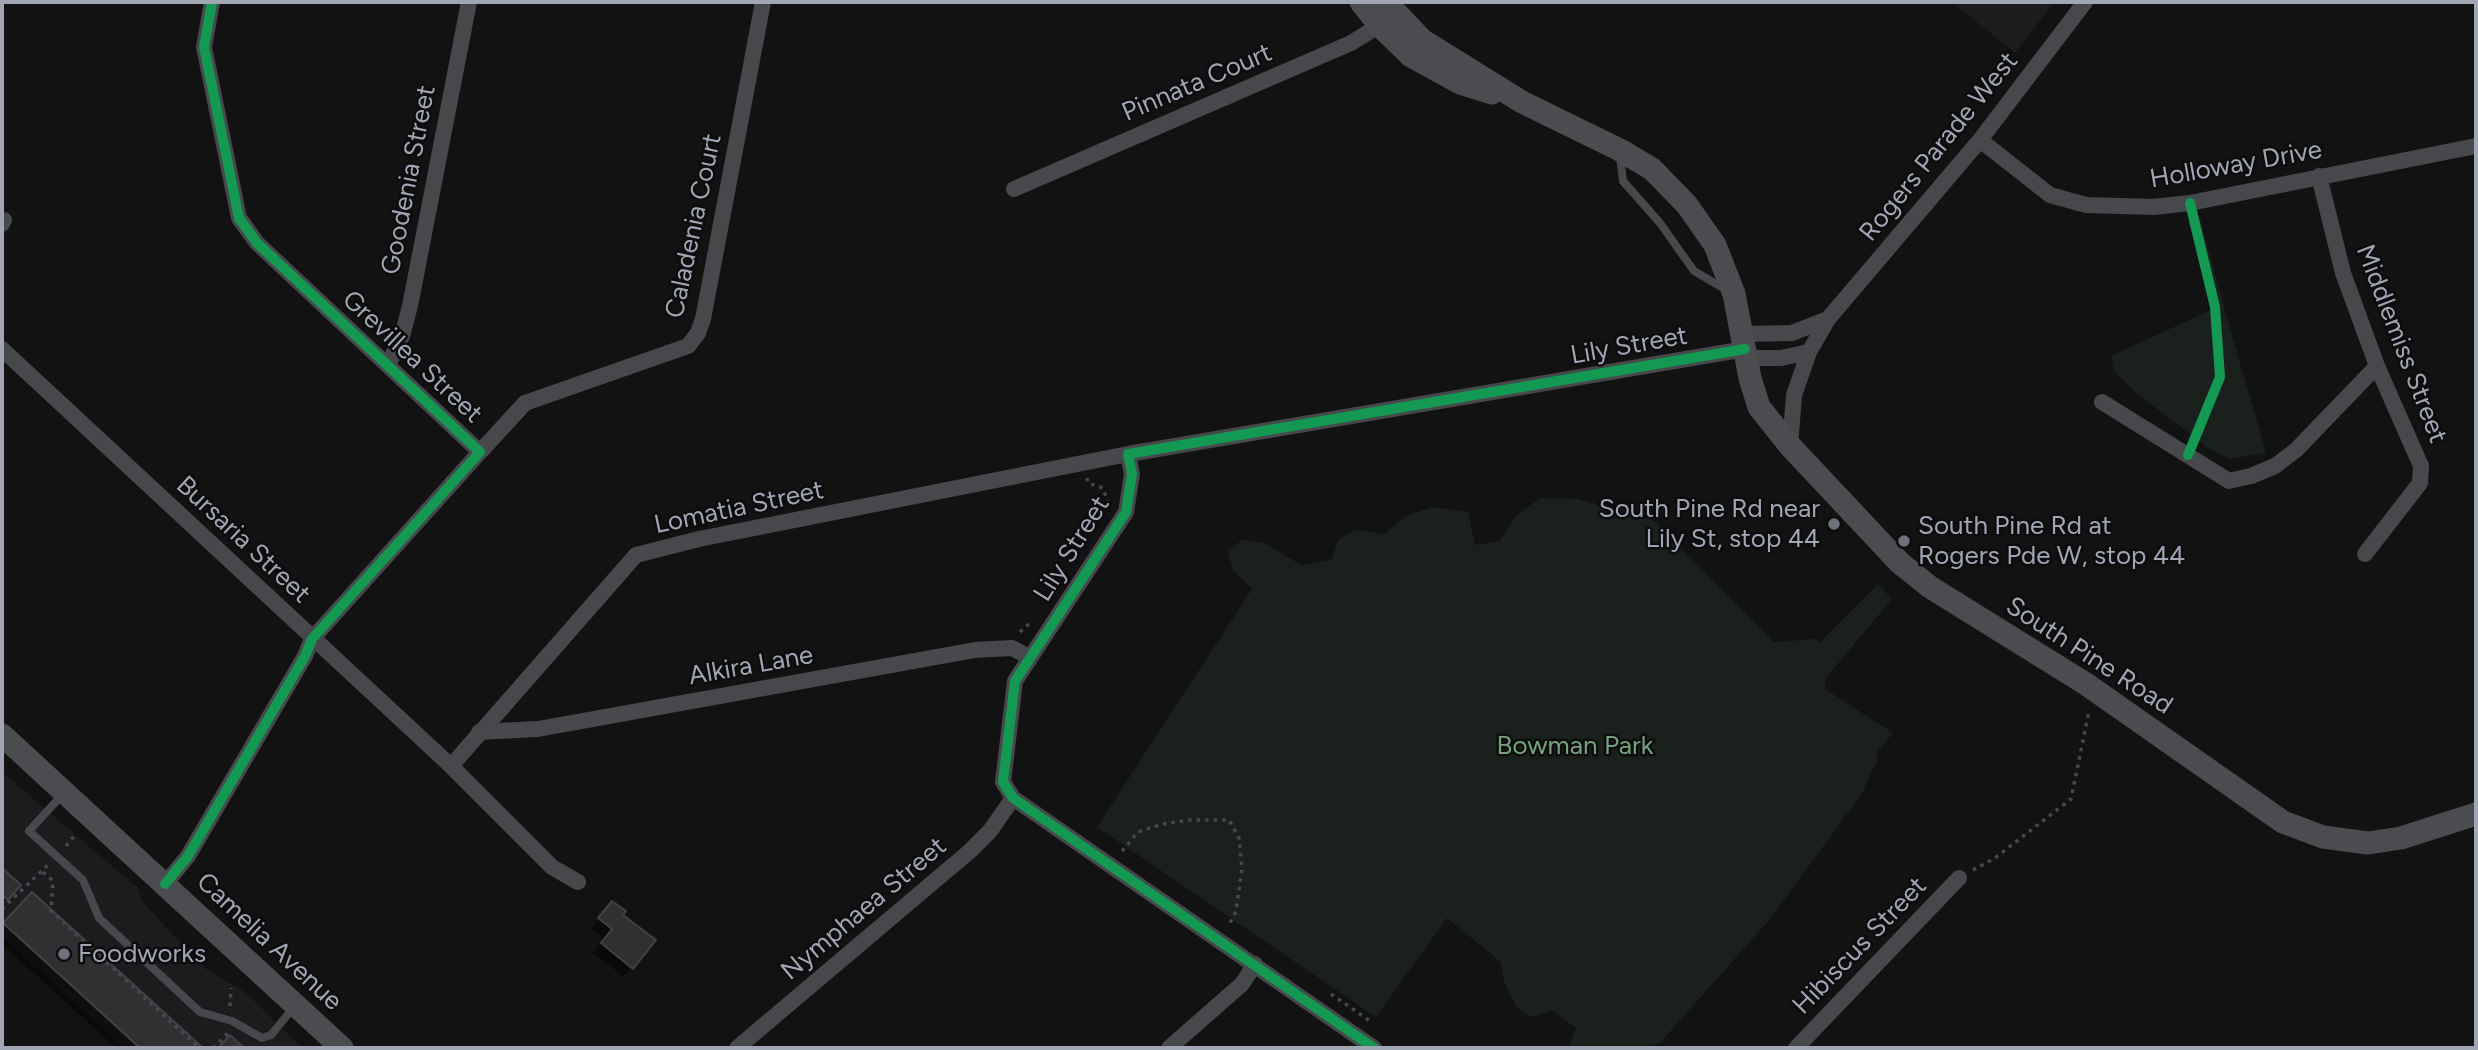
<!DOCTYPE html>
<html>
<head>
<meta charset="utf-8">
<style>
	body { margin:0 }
	#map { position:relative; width:2478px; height:1050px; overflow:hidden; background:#121212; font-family:Figtree,sans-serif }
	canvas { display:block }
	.frame { position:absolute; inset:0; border:4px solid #a1a6b5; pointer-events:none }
</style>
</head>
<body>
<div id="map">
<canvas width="2478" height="1050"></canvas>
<div class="frame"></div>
</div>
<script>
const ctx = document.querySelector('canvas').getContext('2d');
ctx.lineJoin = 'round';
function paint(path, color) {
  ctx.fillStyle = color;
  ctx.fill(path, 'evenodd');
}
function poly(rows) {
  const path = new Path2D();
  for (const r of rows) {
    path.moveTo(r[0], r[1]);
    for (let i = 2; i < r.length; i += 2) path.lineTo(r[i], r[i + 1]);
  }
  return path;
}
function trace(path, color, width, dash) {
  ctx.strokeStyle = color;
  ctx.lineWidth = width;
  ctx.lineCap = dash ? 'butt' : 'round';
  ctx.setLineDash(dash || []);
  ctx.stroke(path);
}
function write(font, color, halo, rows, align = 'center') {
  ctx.font = font + ' Figtree,sans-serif';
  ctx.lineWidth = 5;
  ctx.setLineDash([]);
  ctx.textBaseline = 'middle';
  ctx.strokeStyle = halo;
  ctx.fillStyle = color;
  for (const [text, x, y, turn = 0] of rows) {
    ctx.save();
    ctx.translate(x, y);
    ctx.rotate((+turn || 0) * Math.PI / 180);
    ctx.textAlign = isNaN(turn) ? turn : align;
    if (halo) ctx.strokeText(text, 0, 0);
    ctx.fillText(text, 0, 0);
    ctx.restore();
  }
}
paint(poly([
	[1952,2,2054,2,2015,53],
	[2,772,138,888,143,903,206,969,246,993,302,1048,123,1048,2,936]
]), '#1c1c1e');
paint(poly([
	[2200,218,2227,318,2266,453,2229,459,2208,448,2135,392,2114,371,2111,356,2211,310,2188,221],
	[1540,498,1578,499,1643,518,1650,517,1774,642,1816,639,1819,643,1878,584,1892,599,1825,679,1825,689,1893,733,1878,751,1877,761,1861,795,1769,920,1660,1043,1636,1048,1569,1048,1576,1028,1552,1010,1531,1017,1517,1008,1504,982,1501,962,1447,918,1376,1017,1097,827,1250,592,1252,588,1233,571,1228,551,1242,540,1265,543,1301,565,1332,560,1338,540,1355,530,1384,534,1406,516,1433,507,1468,512,1475,545,1500,541,1516,516]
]), '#1a211c');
paint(poly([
	[2,870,19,885,2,903],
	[32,894,201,1048,116,1048,2,944,2,926],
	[604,912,620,915,632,968,623,976,593,953,605,938,591,928]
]), '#0007');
const building = poly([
	[2,868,21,885,8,900,2,895,2,868],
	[32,892,203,1048,140,1048,3,923,32,892],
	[612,901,626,911,623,915,656,940,633,969,601,943,612,929,598,918,612,901],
	[230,1035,244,1048,218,1048,230,1035]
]);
paint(building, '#303032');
trace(building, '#414246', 2);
trace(poly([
	[1087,478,1088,483,1103,488,1108,503],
	[1020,632,1032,621],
	[66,846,76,834],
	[1122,851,1138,832,1163,824,1189,820,1229,820,1239,838,1242,869,1236,911,1229,925],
	[1973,870,1995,858,2071,799,2089,711],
	[43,872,53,881,51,911,199,1048],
	[2,909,48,865],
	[1331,994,1370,1021],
	[230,1006,231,988],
	[213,1048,228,1033]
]), '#47484d', 3.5, [3.5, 5]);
trace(poly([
	[1620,156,1623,181,1660,223,1694,271,1725,289],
	[62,795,29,831,83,880,99,918,200,1012,232,1021,262,1038,271,1035,293,1008]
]), '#46484b', 8);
trace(poly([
	[1980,140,2050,195,2086,205,2153,207,2190,203,2476,146],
	[2319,176,2343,273,2377,366,2421,466,2420,483,2365,554],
	[1014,189,1351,43,1388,20],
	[2,224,4,220],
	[1741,334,1792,333,1828,319],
	[2,349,451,766,552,867,578,882],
	[1746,358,1781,358,1809,352,1828,319,1980,140,2085,2],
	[388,365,402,336,410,306,469,2],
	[2102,402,2229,481,2251,476,2275,466,2296,450,2377,366],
	[1790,446,1794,395,1809,352],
	[480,452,525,403,688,346,698,333,703,319,763,2],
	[479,732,538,729,975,650,1012,648,1029,657],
	[451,766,636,555,699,539,1128,454],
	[165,884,188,856,305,656,312,639,480,452,257,243,239,218,204,47,212,2],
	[737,1048,970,851,990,831,1013,798],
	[1169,1048,1242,984,1255,964],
	[1374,1048,1013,798,1003,782,1015,681,1126,512,1132,474,1128,454,1745,349],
	[1796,1048,1959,878]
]), '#46484b', 16);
trace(poly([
	[1361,2,1380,26,1411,56,1460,83,1492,93],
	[1386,2,1422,40,1522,102,1620,150,1652,169,1687,205,1715,245,1734,294,1750,378,1759,407,1790,446,1900,563,1930,587,2086,684,2283,822,2323,837,2368,843,2401,838,2476,814],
	[2,735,342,1048]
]), '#4a4c50', 23);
trace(poly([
	[2188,455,2220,377,2215,307,2190,203],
	[165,884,188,856,305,656,312,639,480,452,257,243,239,218,204,47,212,2],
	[1374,1048,1013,798,1003,782,1015,681,1126,512,1132,474,1128,454,1745,349]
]), '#139951', 10);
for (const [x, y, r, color] of [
	[1834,524,7,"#6f727c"],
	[1904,541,7,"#6f727c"],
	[64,954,7,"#6f727c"]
]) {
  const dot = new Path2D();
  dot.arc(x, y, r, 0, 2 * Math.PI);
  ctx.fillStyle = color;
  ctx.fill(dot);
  trace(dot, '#0d0d0e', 2.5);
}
write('26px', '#a1a6b5', '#0d0d0e', [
	["Pinnata Court",1197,83,-23],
	["Rogers Parade West",1939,147,-51],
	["Holloway Drive",2236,165,-10],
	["Goodenia Street",409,180,-79],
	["Caladenia Court",694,226,-78],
	["Middlemiss Street",2401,344,69],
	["Lily Street",1629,346,-10],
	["Grevillea Street",412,357,43],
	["Lomatia Street",739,508,-12],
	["Bursaria Street",243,540,43],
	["Lily Street",1072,549,-58],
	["South Pine Road",2089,656,33],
	["Alkira Lane",751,666,-10],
	["Nymphaea Street",864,909,-40],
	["Camelia Avenue",269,942,43],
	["Hibiscus Street",1860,946,-46]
]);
write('26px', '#a1a6b5', '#0d0d0e', [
	["South Pine Rd near",1820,509,"right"],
	["Lily St, stop 44",1820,539,"right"],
	["South Pine Rd at",1918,526],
	["Rogers Pde W, stop 44",1918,556],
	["Foodworks",78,954]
], 'left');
write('26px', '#76a27d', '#0d0d0e', [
	["Bowman Park",1575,746]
]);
</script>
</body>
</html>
